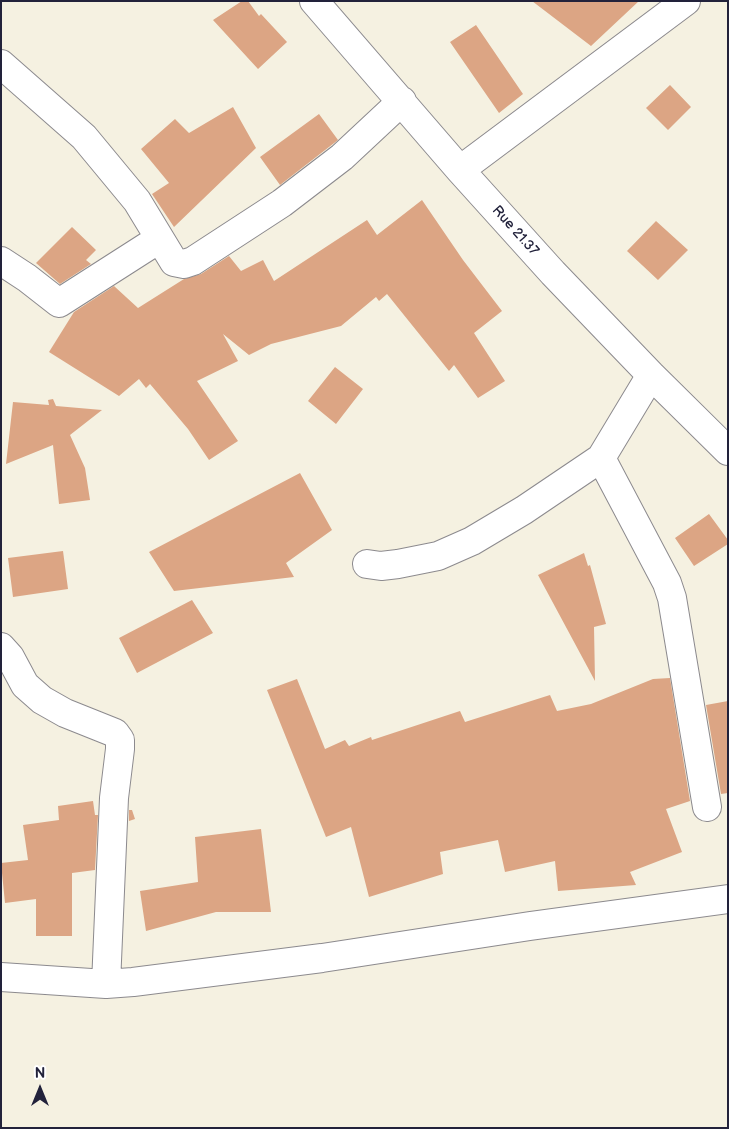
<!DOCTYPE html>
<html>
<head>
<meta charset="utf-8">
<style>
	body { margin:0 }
	#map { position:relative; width:729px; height:1129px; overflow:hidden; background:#f5f1e1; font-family:"Balsamiq Sans",sans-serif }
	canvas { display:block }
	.frame { position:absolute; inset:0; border:2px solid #22223b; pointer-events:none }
	.north { position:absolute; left:15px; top:1064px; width:50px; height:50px; -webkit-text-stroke:4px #fff; paint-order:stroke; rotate:0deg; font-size:14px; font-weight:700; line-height:20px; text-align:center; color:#22223b }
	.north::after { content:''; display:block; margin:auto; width:18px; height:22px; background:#22223b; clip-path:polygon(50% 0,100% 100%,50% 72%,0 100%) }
</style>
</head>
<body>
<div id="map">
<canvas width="729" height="1129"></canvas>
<div class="frame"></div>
<div class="north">N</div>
</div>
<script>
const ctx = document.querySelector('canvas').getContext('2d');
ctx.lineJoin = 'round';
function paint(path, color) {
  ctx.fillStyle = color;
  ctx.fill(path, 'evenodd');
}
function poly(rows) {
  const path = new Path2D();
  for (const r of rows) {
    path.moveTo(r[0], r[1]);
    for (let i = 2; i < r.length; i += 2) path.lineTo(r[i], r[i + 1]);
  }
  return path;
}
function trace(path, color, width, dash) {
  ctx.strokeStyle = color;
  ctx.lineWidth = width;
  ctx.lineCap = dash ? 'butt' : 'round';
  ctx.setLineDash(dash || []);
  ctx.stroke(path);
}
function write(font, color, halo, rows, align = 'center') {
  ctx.font = font + ' "Balsamiq Sans",sans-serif';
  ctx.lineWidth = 4;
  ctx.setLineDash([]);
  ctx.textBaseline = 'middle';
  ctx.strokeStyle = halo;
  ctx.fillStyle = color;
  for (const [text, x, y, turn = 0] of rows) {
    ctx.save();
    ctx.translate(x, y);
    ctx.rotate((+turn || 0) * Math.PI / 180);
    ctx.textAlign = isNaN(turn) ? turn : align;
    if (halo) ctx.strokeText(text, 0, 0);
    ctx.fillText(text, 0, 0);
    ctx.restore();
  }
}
paint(poly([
	[242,1,248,1,259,16,261,14,287,42,258,69,213,20],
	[532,1,639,1,591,46],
	[476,25,523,94,499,113,450,42],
	[670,85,691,107,668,130,646,108],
	[233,107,256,148,174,227,152,194,169,183,141,149,175,119,189,133],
	[319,114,338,140,280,185,260,157],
	[422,200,463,260,502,311,474,333,505,381,478,398,454,365,449,371,387,294,379,301,376,297,341,326,271,344,249,355,223,334,238,361,197,381,238,441,209,460,188,429,150,384,146,388,139,379,119,396,49,352,74,312,114,286,138,308,184,279,201,274,229,256,241,271,263,260,274,281,367,220,377,235],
	[656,221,688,250,658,280,627,251],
	[72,227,96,250,86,260,91,264,60,284,36,263],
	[335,367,363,389,336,424,308,401],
	[53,399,56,406,102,410,70,435,85,468,90,500,59,504,53,445,6,464,13,402,49,405,48,400],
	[300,473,332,530,286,563,294,577,174,591,149,552],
	[709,514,728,540,728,544,694,566,675,538],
	[63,551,68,589,13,597,8,558],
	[584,553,588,566,590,565,606,624,594,627,595,681,538,575],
	[192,600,213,633,137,673,119,638],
	[670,678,690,801,666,809,682,852,630,872,636,885,558,891,555,861,505,872,498,840,440,852,443,874,369,897,351,827,326,837,267,690,297,679,325,749,345,740,349,746,371,737,372,740,460,711,465,722,550,695,557,711,591,704,653,679],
	[728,701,728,793,721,794,706,705],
	[93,801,95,815,98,815,95,870,72,873,72,936,36,936,36,899,5,903,1,863,28,860,23,825,59,820,58,806],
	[129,810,132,810,135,819,129,821],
	[261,829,271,912,216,912,146,931,140,891,198,882,195,837]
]), '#dca584');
const street = poly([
	[314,1,460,170,553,273,651,375,728,451],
	[1,64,84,137,137,201,174,262,184,264,193,261,282,203,342,157,402,101],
	[460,170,686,1],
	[1,261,27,278,59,303,159,239],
	[601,458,667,583,672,598,707,807],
	[367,564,381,566,398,564,438,556,472,541,524,510,601,458,651,375],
	[1,647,10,657,25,685,42,700,65,713,115,733,120,740,120,749,114,798,106,984],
	[1,977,106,984,133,982,322,958,530,926,728,899]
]);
trace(street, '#8c8a8e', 30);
trace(street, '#fff', 28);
write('14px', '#22223b', '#fff', [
	["Rue 21.37",515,231,48]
]);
</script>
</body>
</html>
